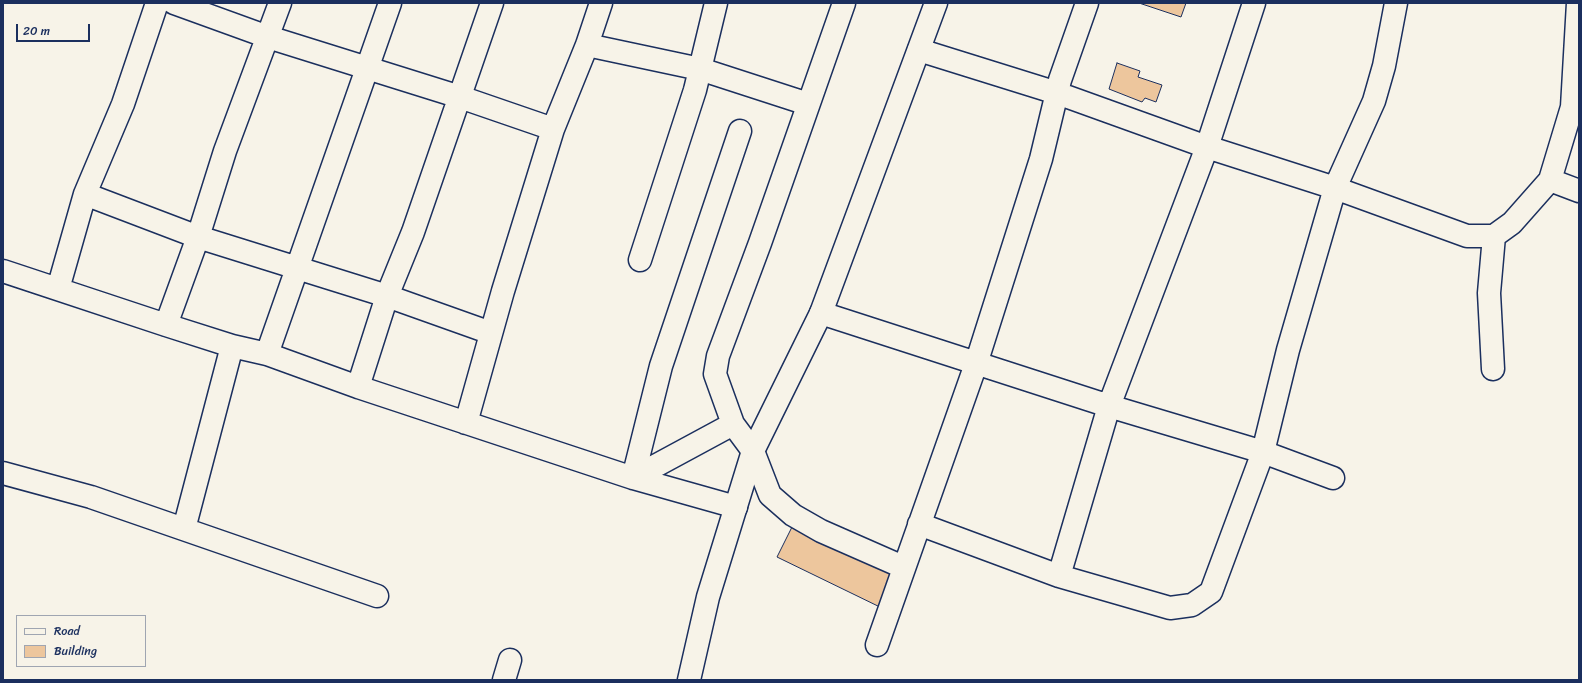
<!DOCTYPE html>
<html>
<head>
<meta charset="utf-8">
<style>
	body { margin:0 }
	#map { position:relative; width:1582px; height:683px; overflow:hidden; background:#f7f3e8; font-family:Sriracha,sans-serif }
	canvas { display:block }
	.frame { position:absolute; inset:0; border:4px solid #1b2f5e; pointer-events:none }
	.legend { position:absolute; left:16px; top:615px; width:130px; height:52px; box-sizing:border-box; background:#f7f3e8; border:1px solid #9fa5b1; margin:0; padding:5px 7px; list-style:none; font-size:12px; color:#1b2f5e }
	.legend li { display:flex; align-items:center; gap:8px; height:20px }
	.legend b { width:20px; border:1px solid #9fa5b1 }
	.scale { position:absolute; left:16px; top:24px; width:74px; height:18px; box-sizing:border-box; border:2px solid #1b2f5e; border-top:0; padding-left:5px; font-size:12px; line-height:14px; white-space:nowrap; color:#1b2f5e; -webkit-text-stroke:3px #f7f3e8; paint-order:stroke }
</style>
</head>
<body>
<div id="map">
<canvas width="1582" height="683"></canvas>
<div class="frame"></div>
<ul class="legend">
<li><b style="height:5px;background:#f7f3e8"></b>Road</li>
<li><b style="height:11px;background:#edc69d"></b>Building</li>
</ul>
<div class="scale">20 m</div>
</div>
<script>
const ctx = document.querySelector('canvas').getContext('2d');
ctx.lineJoin = 'round';
function paint(path, color) {
  ctx.fillStyle = color;
  ctx.fill(path, 'evenodd');
}
function poly(rows) {
  const path = new Path2D();
  for (const r of rows) {
    path.moveTo(r[0], r[1]);
    for (let i = 2; i < r.length; i += 2) path.lineTo(r[i], r[i + 1]);
  }
  return path;
}
function trace(path, color, width, dash) {
  ctx.strokeStyle = color;
  ctx.lineWidth = width;
  ctx.lineCap = dash ? 'butt' : 'round';
  ctx.setLineDash(dash || []);
  ctx.stroke(path);
}
const building = poly([
	[1139,3,1186,3,1181,17,1139,3],
	[1117,63,1140,71,1138,77,1162,85,1156,102,1145,98,1142,102,1109,89,1117,63],
	[795,521,898,575,884,609,777,557,795,521]
]);
paint(building, '#edc69d');
trace(building, '#1b2f5e', 1);
const street = poly([
	[174,3,268,37,460,97,553,129],
	[844,3,760,243,718,356,715,374,733,424,753,451,770,495,793,515,821,531,903,567],
	[587,45,700,69,808,104],
	[919,50,1057,93,1207,147,1335,188,1467,236,1494,236,1512,223,1550,180,1572,107,1578,3],
	[1550,180,1579,191],
	[85,194,198,237,387,296,491,333],
	[640,260,695,90,716,3],
	[3,271,166,325,232,346,267,354,358,387,633,478,736,507],
	[58,289,85,194,123,104,157,3],
	[821,313,1109,406,1263,452,1333,478],
	[166,325,198,237,225,151,280,3],
	[267,354,390,3],
	[1493,369,1489,293,1494,236],
	[358,387,387,296,413,232,492,3],
	[466,423,503,291,553,129,587,45,601,3],
	[3,473,91,497,377,596],
	[633,478,661,366,740,131],
	[633,478,733,424],
	[919,524,1059,576,1170,608,1192,605,1211,592,1263,452,1288,350,1335,188,1374,101,1384,66,1396,3],
	[184,529,232,346],
	[1059,576,1109,406,1207,147,1254,3],
	[877,645,976,364,1041,159,1060,80,1087,3],
	[504,680,510,660]
]);
const secondary = poly([
	[689,680,708,597,753,451,821,313,936,3]
]);
trace(street, '#1b2f5e', 25);
trace(secondary, '#1b2f5e', 25);
trace(street, '#f7f3e8', 22);
trace(secondary, '#f7f3e8', 22);
</script>
</body>
</html>
